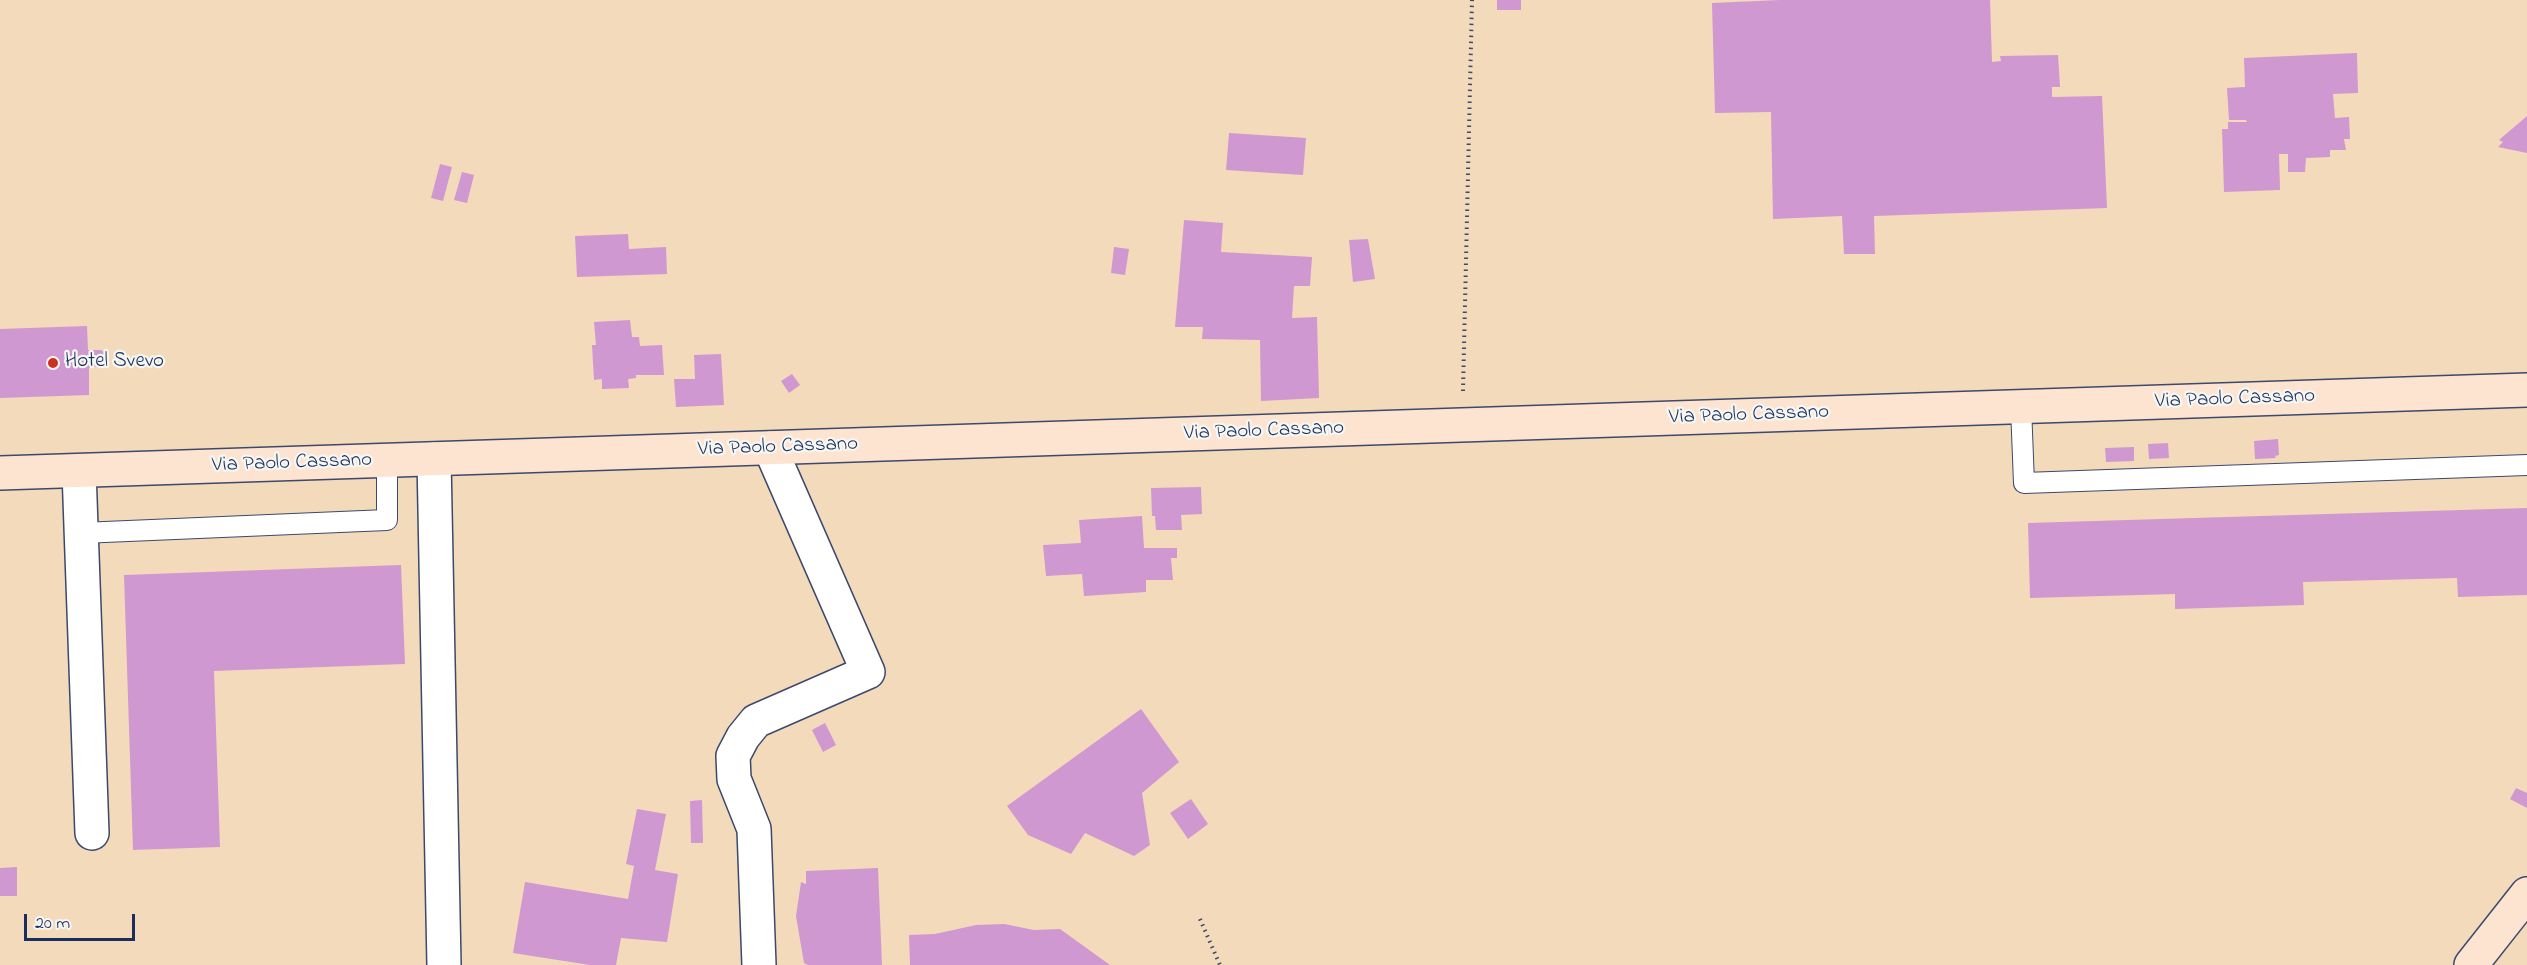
<!DOCTYPE html>
<html>
<head>
<meta charset="utf-8">
<style>
	body { margin:0 }
	#map { position:relative; width:2527px; height:965px; overflow:hidden; background:#f3dabb; font-family:"Indie Flower",sans-serif }
	canvas { display:block }
	.scale { position:absolute; left:24px; top:914px; width:111px; height:27px; box-sizing:border-box; border:3px solid #1b2f5e; border-top:0; padding-left:8px; font-size:18px; line-height:21px; white-space:nowrap; color:#1b2f5e; -webkit-text-stroke:4px #f6f6f2; paint-order:stroke }
</style>
</head>
<body>
<div id="map">
<canvas width="2527" height="965"></canvas>
<div class="scale">20 m</div>
</div>
<script>
const ctx = document.querySelector('canvas').getContext('2d');
ctx.lineJoin = 'round';
function paint(path, color) {
  ctx.fillStyle = color;
  ctx.fill(path, 'evenodd');
}
function poly(rows) {
  const path = new Path2D();
  for (const r of rows) {
    path.moveTo(r[0], r[1]);
    for (let i = 2; i < r.length; i += 2) path.lineTo(r[i], r[i + 1]);
  }
  return path;
}
function trace(path, color, width, dash) {
  ctx.strokeStyle = color;
  ctx.lineWidth = width;
  ctx.lineCap = dash ? 'butt' : 'round';
  ctx.setLineDash(dash || []);
  ctx.stroke(path);
}
function write(font, color, halo, rows, align = 'center') {
  ctx.font = font + ' "Indie Flower",sans-serif';
  ctx.lineWidth = 4.5;
  ctx.setLineDash([]);
  ctx.textBaseline = 'middle';
  ctx.strokeStyle = halo;
  ctx.fillStyle = color;
  for (const [text, x, y, turn = 0] of rows) {
    ctx.save();
    ctx.translate(x, y);
    ctx.rotate((+turn || 0) * Math.PI / 180);
    ctx.textAlign = isNaN(turn) ? turn : align;
    if (halo) ctx.strokeText(text, 0, 0);
    ctx.fillText(text, 0, 0);
    ctx.restore();
  }
}
paint(poly([
	[1497,0,1521,0,1521,10,1497,10],
	[1780,0,1990,0,1992,62,2001,61,2000,56,2058,55,2060,87,2052,87,2052,97,2102,96,2107,208,1874,216,1875,254,1844,254,1842,216,1773,219,1771,112,1715,113,1712,3],
	[2357,53,2358,93,2333,94,2335,118,2349,117,2350,139,2344,139,2346,150,2330,150,2330,157,2306,158,2305,172,2288,172,2288,154,2279,154,2280,190,2224,192,2222,129,2228,129,2228,122,2247,122,2246,120,2229,120,2227,88,2245,87,2244,58],
	[2527,116,2527,153,2498,147,2503,142,2499,140],
	[1229,133,1306,138,1303,175,1226,170],
	[440,164,452,167,443,201,431,198],
	[462,172,474,175,467,203,454,200],
	[1184,220,1223,223,1221,252,1312,257,1310,286,1294,286,1292,318,1317,317,1319,398,1261,401,1260,340,1202,339,1203,327,1175,327],
	[628,234,629,249,666,247,667,274,577,277,575,236],
	[1368,239,1375,279,1353,282,1349,240],
	[1114,247,1129,249,1125,275,1111,273],
	[630,320,632,337,639,337,640,346,662,345,664,375,636,375,636,378,628,379,629,388,602,389,602,379,594,380,592,345,596,345,594,322],
	[87,326,88,350,101,350,106,353,107,358,104,365,89,368,89,395,0,398,0,329],
	[721,354,724,405,676,407,674,379,695,379,694,355],
	[792,374,800,385,789,393,781,381],
	[2278,439,2279,455,2275,456,2276,458,2255,459,2254,441],
	[2168,443,2169,458,2149,459,2148,444],
	[2134,447,2134,461,2106,462,2105,448],
	[1201,487,1202,514,1181,515,1182,530,1156,530,1155,516,1152,516,1151,488],
	[2527,508,2527,595,2458,597,2457,578,2303,582,2304,605,2175,609,2175,594,2030,598,2028,523],
	[1142,516,1144,548,1177,548,1177,558,1171,558,1173,580,1146,580,1146,592,1084,596,1082,574,1046,576,1043,545,1081,543,1079,520],
	[401,565,405,664,214,671,220,847,133,850,124,575],
	[1141,709,1179,762,1142,793,1150,845,1134,856,1085,833,1071,854,1028,835,1007,806],
	[825,723,836,745,823,752,812,730],
	[2516,788,2527,793,2527,808,2510,799],
	[1191,799,1208,824,1188,839,1170,813],
	[702,800,703,843,691,843,690,801],
	[637,809,666,814,655,870,678,874,667,942,621,938,616,965,590,965,513,953,525,882,628,899,634,866,626,864],
	[17,867,17,896,0,896,0,868],
	[878,868,882,965,808,965,804,963,796,916,801,882,806,884,806,871],
	[1004,924,1034,930,1060,929,1110,965,910,965,909,935,935,934,976,925]
]), '#cf98d0');
const lane = poly([
	[2021,407,2024,483,2527,465],
	[81,533,387,520,387,461]
]);
const street = poly([
	[434,459,444,965],
	[79,471,92,833],
	[759,965,754,829,734,779,733,756,743,737,756,721,868,672,770,448]
]);
const secondary = poly([
	[0,473,2527,390],
	[2471,965,2527,894]
]);
trace(lane, '#3b496c', 22);
trace(street, '#3b496c', 36);
trace(secondary, '#3b496c', 36);
trace(poly([
	[1463,391,1472,0],
	[1200,919,1220,965]
]), '#3b496c', 4, [1.5, 4.5]);
trace(lane, '#fff', 20);
trace(street, '#fff', 33);
trace(secondary, '#fde4d1', 33);
for (const [x, y, r, color] of [
	[53,363,6,"#c8321e"]
]) {
  const dot = new Path2D();
  dot.arc(x, y, r, 0, 2 * Math.PI);
  ctx.fillStyle = color;
  ctx.fill(dot);
  trace(dot, '#f6f6f2', 2);
}
write('21px', '#1b2f5e', '#f6f6f2', [
	["Hotel Svevo",65,363]
], 'left');
write('21px', '#1b2f5e', '#f6f6f2', [
	["Via Paolo Cassano",2235,400,-2],
	["Via Paolo Cassano",1749,416,-2],
	["Via Paolo Cassano",1264,432,-2],
	["Via Paolo Cassano",778,448,-2],
	["Via Paolo Cassano",292,464,-2]
]);
</script>
</body>
</html>
